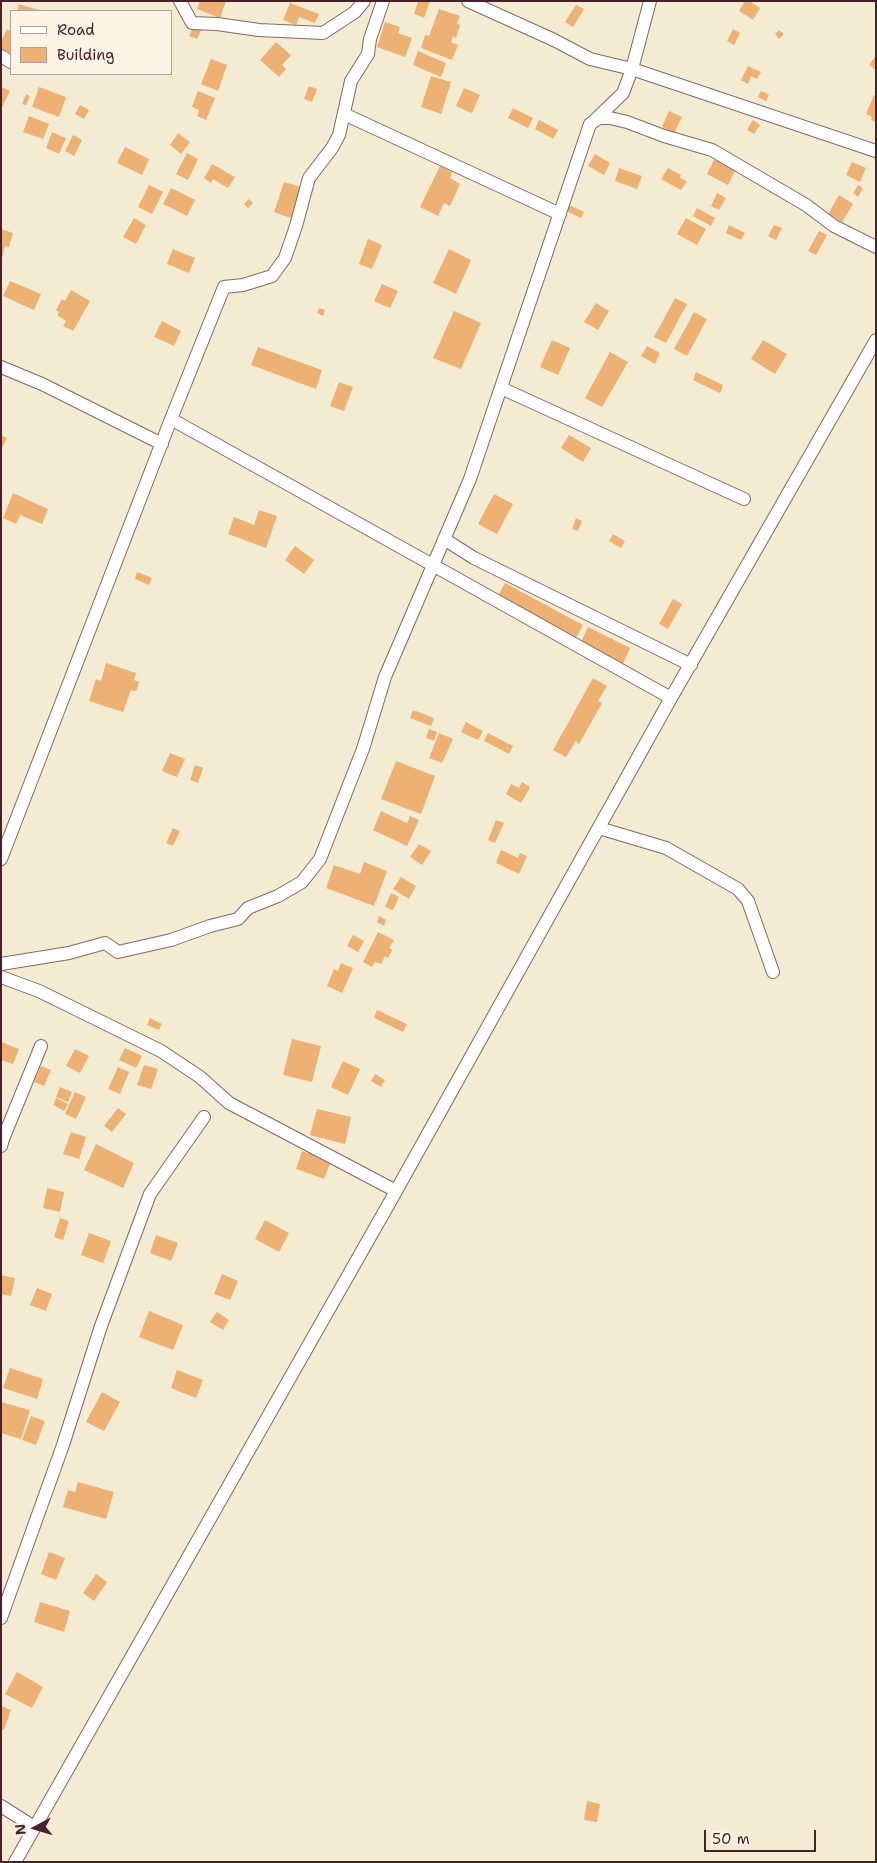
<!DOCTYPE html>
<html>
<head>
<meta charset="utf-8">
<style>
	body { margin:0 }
	#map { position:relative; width:877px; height:1863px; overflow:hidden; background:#f4ebd3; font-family:"Shantell Sans",sans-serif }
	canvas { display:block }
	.frame { position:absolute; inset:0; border:2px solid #4a1f2b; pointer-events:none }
	.legend { position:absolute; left:10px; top:10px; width:162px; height:65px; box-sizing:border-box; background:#fcf5e5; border:1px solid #b59f9b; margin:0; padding:6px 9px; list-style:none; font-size:15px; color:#4a1f2b }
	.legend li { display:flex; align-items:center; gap:10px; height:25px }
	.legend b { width:25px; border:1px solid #b59f9b }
	.north { position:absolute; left:10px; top:1803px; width:50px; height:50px; -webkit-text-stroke:4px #fcf5e5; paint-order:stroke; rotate:264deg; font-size:14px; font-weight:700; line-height:20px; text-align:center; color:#4a1f2b }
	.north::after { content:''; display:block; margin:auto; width:18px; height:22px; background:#4a1f2b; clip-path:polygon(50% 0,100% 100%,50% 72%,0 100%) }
	.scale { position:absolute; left:704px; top:1830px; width:112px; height:22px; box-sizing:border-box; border:2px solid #4a1f2b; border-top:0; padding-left:6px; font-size:15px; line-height:18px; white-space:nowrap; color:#4a1f2b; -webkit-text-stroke:4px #fcf5e5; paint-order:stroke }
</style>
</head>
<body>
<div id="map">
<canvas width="877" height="1863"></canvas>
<div class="frame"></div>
<ul class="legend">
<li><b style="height:6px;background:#fff"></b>Road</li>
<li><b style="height:14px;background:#ecb173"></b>Building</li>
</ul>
<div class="north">N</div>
<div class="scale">50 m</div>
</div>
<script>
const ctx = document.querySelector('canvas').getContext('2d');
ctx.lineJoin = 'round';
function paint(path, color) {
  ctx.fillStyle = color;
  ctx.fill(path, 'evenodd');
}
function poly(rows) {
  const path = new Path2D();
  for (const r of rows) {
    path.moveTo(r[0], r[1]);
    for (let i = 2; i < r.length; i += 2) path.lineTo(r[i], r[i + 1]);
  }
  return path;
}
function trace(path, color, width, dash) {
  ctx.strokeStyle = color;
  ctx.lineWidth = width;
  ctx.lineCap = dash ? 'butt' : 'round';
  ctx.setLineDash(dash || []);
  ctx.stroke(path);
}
paint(poly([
	[200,1,226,1,220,18,197,9],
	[418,1,430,1,424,18,414,14],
	[745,1,749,1,760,8,753,20,739,11],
	[290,3,319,14,315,23,299,17,296,25,283,20],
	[19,4,42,11,17,11],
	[576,5,584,9,573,27,565,22],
	[439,9,460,16,457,24,460,25,456,38,453,36,451,42,458,45,452,60,421,48,425,35,429,36],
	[385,22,400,27,398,33,412,38,405,57,377,47],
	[193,28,201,30,197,39,189,36],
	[7,29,11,31,11,53,1,48,1,42],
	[733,29,740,33,734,45,727,41],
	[779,30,784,34,779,39,775,34],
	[276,42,291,55,282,65,286,69,279,77,260,60],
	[418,51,446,63,441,77,413,65],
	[876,55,876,70,869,65],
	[211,59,227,65,218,91,201,84],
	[748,66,761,72,757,79,751,76,748,84,741,80],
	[431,76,451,82,441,114,421,107],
	[309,86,317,89,312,102,304,99],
	[1,87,10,91,1,109],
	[39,87,66,97,59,117,32,107],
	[464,88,480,95,472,113,456,106],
	[198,91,215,98,206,120,197,116,199,110,192,107],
	[761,91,769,95,766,101,758,97],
	[26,94,30,96,26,105,22,104],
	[874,95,876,96,876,122,871,120,872,117,866,114],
	[80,105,89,110,84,119,75,114],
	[513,108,533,118,528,128,508,118],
	[669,111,682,117,674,133,662,127],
	[29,116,49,124,43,139,23,132],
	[539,120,558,130,553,139,535,129],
	[753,120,760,125,754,134,747,130],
	[52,132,66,138,59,154,46,148],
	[178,133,190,142,181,154,170,145],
	[73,135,82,140,74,156,65,151],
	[125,147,149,159,142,175,117,163],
	[187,153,198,159,188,180,176,174],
	[595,154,610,163,604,175,588,166],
	[715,158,736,169,728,185,707,174],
	[852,162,866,168,860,182,846,175],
	[212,164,235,177,228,188,213,179,211,183,204,178],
	[440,166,452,172,450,178,460,184,450,206,444,203,438,216,420,207],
	[619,168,642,176,637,189,615,181],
	[668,168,681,175,680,178,687,181,681,190,661,179],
	[284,182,301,187,291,218,274,212],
	[149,185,163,192,152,214,138,207],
	[858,185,863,188,858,197,853,193],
	[171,188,195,200,187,216,163,204],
	[717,193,726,198,719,210,711,206],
	[839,195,853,204,842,222,828,214],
	[249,199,253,203,248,208,244,204],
	[569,205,584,212,581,218,566,211],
	[697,208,715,218,711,226,693,216],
	[134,218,146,225,136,244,123,237],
	[686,218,706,229,697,245,677,234],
	[729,225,745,233,741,240,726,233],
	[774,225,782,228,776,240,768,236],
	[1,229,13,233,9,247,5,246,2,258],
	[819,231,827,235,816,255,808,251],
	[368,239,382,245,372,269,359,264],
	[173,249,195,258,189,273,167,264],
	[449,249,471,260,456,294,433,283],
	[10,281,41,294,34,310,3,296],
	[382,284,398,291,390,308,374,301],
	[71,290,90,301,73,331,63,326,66,321,57,315,59,312,56,310,62,299,65,301],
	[675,298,687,304,666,343,654,337],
	[596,303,609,311,598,330,584,322],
	[319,308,325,310,323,316,317,313],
	[454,311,481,323,461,369,433,358],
	[694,312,707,319,687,356,674,349],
	[162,321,181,331,174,346,154,337],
	[552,340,570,348,558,375,540,367],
	[763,340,787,354,775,374,751,359],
	[647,346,660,353,655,364,641,356],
	[258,347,322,370,316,389,251,365],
	[610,352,628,362,602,407,585,398],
	[696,372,723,385,720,393,693,380],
	[339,382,353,387,344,411,330,406],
	[1,435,7,438,1,450],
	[569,435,591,448,583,462,561,448],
	[13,493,48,509,42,524,20,515,16,524,3,518],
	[494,494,513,504,497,534,478,524],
	[259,510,277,516,266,548,228,534,234,517,254,525],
	[576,518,582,521,578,531,572,529],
	[613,534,625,541,621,548,609,541],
	[295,546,314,560,304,574,285,560],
	[137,572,152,578,149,585,135,579],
	[505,583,583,625,571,647,493,605],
	[673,599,682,604,668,629,659,624],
	[588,627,630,648,623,664,580,644],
	[106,663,136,673,134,680,139,682,136,691,131,690,123,712,89,701,96,679,101,681],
	[593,678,607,686,598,701,602,703,579,744,576,741,566,757,553,750],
	[413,710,434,718,431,726,410,718],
	[466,722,483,731,478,740,461,732],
	[429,729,437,732,434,741,426,738],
	[439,733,453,739,442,763,429,758],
	[488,733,513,746,509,754,484,741],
	[170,753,185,759,177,777,162,771],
	[396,761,435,776,421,814,381,799],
	[195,765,203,768,198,783,190,780],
	[522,782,530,787,521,803,506,794,511,784,519,788],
	[381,811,407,823,410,816,419,820,407,846,373,830],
	[496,820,504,823,495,843,488,840],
	[173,828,180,831,173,846,166,843],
	[419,844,431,851,422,865,410,857],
	[501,850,518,858,520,853,527,856,519,874,496,863],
	[364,862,387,871,374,906,326,888,334,865,360,874],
	[401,877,416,886,409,899,393,889],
	[391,893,399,897,393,910,385,907],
	[379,916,386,920,384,926,377,922],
	[378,932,394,940,389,948,392,950,388,958,385,956,381,964,375,962,372,967,363,962],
	[353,935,364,941,358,952,347,946],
	[341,963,353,968,342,993,327,986,334,969,338,971],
	[377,1010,407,1024,403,1032,374,1018],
	[150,1018,162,1024,159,1030,147,1025],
	[292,1039,321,1046,312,1082,283,1075],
	[1,1042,19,1049,13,1064,1,1060],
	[125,1048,142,1056,136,1068,119,1060],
	[75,1049,89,1056,80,1073,66,1066],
	[343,1061,360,1069,348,1095,331,1087],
	[144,1065,158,1069,151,1089,137,1085],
	[41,1066,51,1070,44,1086,34,1082],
	[118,1067,129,1072,120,1094,108,1089],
	[375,1074,385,1080,381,1087,371,1081],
	[60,1087,72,1092,68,1102,56,1097],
	[75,1092,86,1097,76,1119,65,1114],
	[56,1098,68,1104,64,1111,53,1105],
	[118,1108,126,1114,112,1132,104,1126],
	[317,1109,351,1117,345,1144,310,1135],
	[71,1132,86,1137,79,1159,63,1154],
	[96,1144,134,1163,123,1188,84,1170],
	[302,1151,331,1161,324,1179,296,1169],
	[47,1188,64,1192,60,1212,43,1208],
	[60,1218,69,1221,63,1240,54,1237],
	[265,1220,289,1233,279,1252,255,1239],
	[89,1233,111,1241,103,1263,81,1255],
	[156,1235,178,1243,171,1261,150,1253],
	[222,1274,238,1281,230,1300,214,1294],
	[1,1275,15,1278,11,1296,1,1294],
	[37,1288,52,1294,46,1311,30,1305],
	[149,1311,183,1325,173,1350,139,1337],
	[217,1312,229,1320,223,1330,210,1322],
	[10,1368,43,1379,37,1399,3,1388],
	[177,1370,203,1380,196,1398,171,1388],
	[102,1392,120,1402,104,1431,86,1422],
	[1,1402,30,1410,21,1439,1,1433],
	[31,1416,45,1421,36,1445,22,1440],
	[78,1482,114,1492,106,1519,63,1507,68,1490,75,1492],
	[49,1552,65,1558,56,1580,41,1574],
	[96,1574,107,1582,94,1601,83,1593],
	[40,1602,70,1611,64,1632,34,1622],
	[17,1672,43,1687,32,1708,5,1694],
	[1,1706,11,1710,4,1730,1,1729],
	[587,1801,600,1804,597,1822,584,1820]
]), '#ecb173');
const minor = poly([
	[180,1,192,23,217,24,259,30,323,33,355,12,364,1],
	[468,1,554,40,590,59,632,69,876,151],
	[1,56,11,62],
	[344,114,560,214],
	[594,121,623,93,632,69,650,1],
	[1,367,42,384,162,444],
	[501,388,744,499],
	[171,419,224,287,243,285,272,276,285,258,296,226,309,178,332,148,339,135,351,81,368,54,370,39,383,1],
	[444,539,474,558,691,665],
	[599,828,666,848,738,889,748,901,773,972],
	[1,859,171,419,671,698],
	[1,964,69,953,105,943,118,952,171,940,210,926,238,919,248,908,278,896,302,882,320,859,363,749,385,677,470,479,590,124,599,118,610,118,627,122,664,136,712,150,806,205,834,226,876,247],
	[1,977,39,991,161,1051,200,1077,229,1103,396,1191],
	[1,1146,3,1139,41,1046],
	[1,1618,63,1445,101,1326,150,1194,204,1117],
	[1,1806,34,1827],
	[15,1862,391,1200,671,698,876,340]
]);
trace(minor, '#866666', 14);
trace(minor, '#fff', 12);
</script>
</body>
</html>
